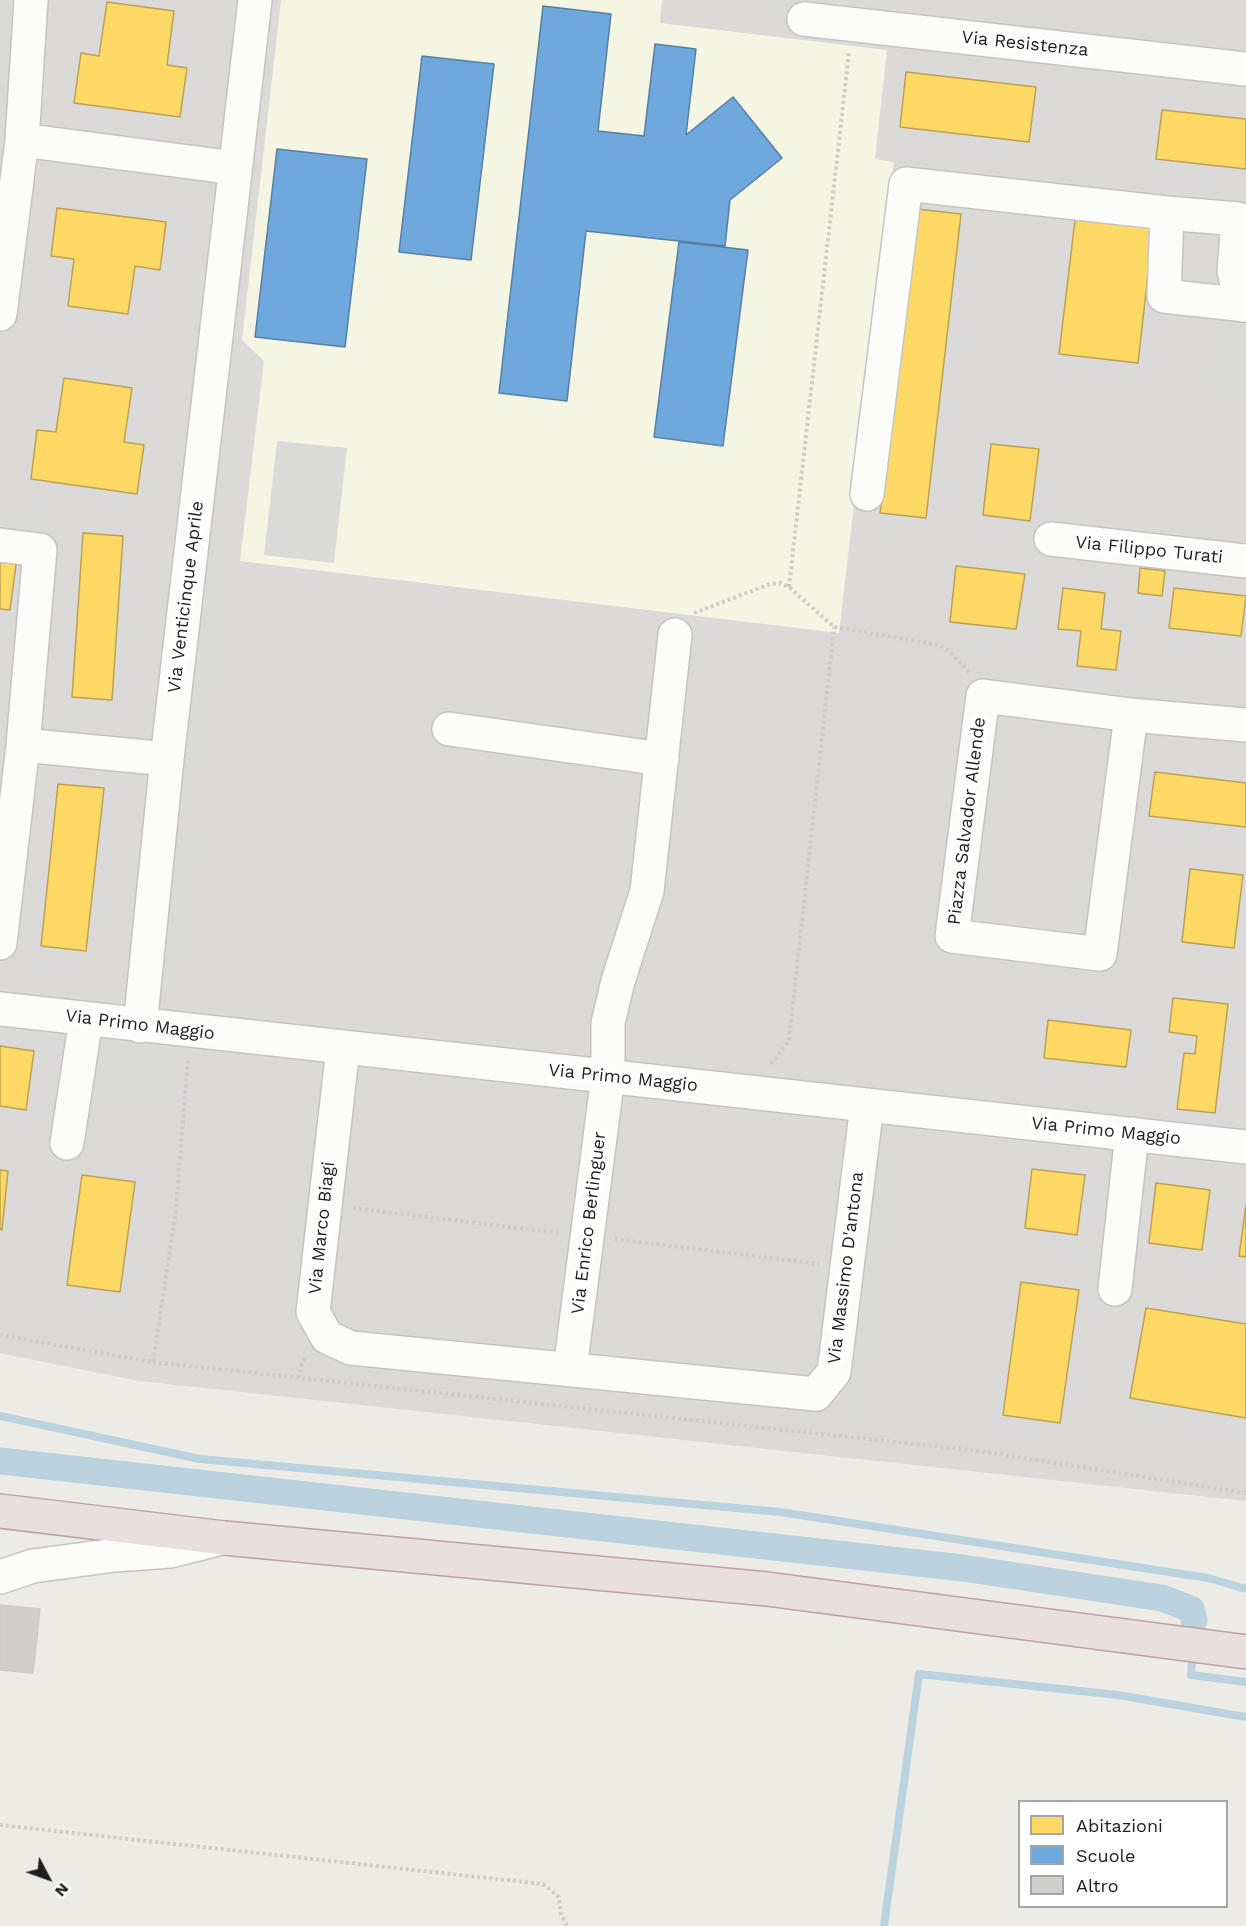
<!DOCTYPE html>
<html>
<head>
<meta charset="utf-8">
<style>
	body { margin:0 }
	#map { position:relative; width:1246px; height:1926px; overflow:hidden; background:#ecebe6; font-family:"Work Sans",sans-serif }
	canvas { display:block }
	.legend { position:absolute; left:1018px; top:1800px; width:210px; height:108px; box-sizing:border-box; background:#fff; border:2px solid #a5a5a5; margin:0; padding:8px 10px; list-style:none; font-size:18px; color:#1e1e1e }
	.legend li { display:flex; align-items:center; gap:12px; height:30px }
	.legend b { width:30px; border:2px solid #a5a5a5 }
	.north { position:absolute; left:18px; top:1848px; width:60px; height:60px; -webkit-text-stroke:4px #fff; paint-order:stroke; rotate:131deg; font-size:16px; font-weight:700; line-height:24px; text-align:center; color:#1e1e1e }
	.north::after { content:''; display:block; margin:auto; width:21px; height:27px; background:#1e1e1e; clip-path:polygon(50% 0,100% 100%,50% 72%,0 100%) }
</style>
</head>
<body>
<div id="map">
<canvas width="1246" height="1926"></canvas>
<ul class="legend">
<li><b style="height:16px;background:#ffd966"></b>Abitazioni</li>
<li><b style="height:16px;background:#6fa8dc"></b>Scuole</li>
<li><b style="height:16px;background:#d0cfcc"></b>Altro</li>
</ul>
<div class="north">N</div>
</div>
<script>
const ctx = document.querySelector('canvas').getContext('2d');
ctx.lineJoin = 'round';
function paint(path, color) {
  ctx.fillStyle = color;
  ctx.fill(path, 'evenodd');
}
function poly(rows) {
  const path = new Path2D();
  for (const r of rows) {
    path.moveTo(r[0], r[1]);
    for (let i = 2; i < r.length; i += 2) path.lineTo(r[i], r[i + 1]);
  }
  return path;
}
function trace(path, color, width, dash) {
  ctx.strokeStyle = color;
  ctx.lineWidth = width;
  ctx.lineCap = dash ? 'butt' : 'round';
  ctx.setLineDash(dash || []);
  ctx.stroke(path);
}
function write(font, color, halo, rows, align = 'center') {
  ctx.font = font + ' "Work Sans",sans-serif';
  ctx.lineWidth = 6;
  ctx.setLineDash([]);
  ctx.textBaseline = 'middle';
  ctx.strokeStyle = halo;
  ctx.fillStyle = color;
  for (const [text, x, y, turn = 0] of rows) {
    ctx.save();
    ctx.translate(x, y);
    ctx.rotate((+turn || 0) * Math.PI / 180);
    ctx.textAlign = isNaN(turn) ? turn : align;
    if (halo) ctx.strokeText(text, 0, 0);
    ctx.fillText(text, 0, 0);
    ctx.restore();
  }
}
paint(poly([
	[0,0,1246,0,1246,1501,140,1381,0,1353]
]), '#dbdad8');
paint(poly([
	[281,0,662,0,660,23,887,50,875,159,894,162,839,633,240,561,264,361,242,340]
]), '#f4f5e2');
paint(poly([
	[739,0,839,0,837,13],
	[1219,322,1246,325,1246,392,1210,388],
	[237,354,255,357,246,413,228,410],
	[221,436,239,438,231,505,213,503],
	[277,441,347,448,334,563,264,555],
	[0,517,59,522,57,542,0,537],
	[207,550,228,552,204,761,184,759],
	[991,749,1007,751,1002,798,986,796],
	[184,827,200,828,186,969,170,967],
	[978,856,996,858,991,903,973,900],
	[1078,872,1097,875,1090,919,1070,915],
	[96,1042,178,1051,172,1103,89,1093],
	[309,1098,325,1100,316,1192,300,1191],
	[877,1155,895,1157,861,1422,843,1419],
	[298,1203,312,1205,302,1286,288,1284]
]), '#dadad8');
const homes = poly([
	[107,2,174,11,167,65,187,68,180,117,74,103,81,53,99,56,107,2],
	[906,72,1036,87,1029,142,900,127,906,72],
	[1162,110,1246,119,1246,169,1156,159,1162,110],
	[57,208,166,222,160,270,135,266,128,314,68,306,74,259,51,256,57,208],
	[916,209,961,214,926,518,880,513,916,209],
	[1076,212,1154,221,1138,363,1059,354,1076,212],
	[64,378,132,388,124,442,144,445,137,494,31,479,37,430,56,432,64,378],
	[991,444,1039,449,1030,521,983,515,991,444],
	[83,533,123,536,112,700,72,697,83,533],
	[0,555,17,557,10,610,0,609,0,555],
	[956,566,1025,574,1016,629,950,622,956,566],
	[1140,568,1165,571,1162,596,1138,593,1140,568],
	[1063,588,1105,593,1101,629,1121,631,1116,670,1077,666,1081,631,1058,629,1063,588],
	[1174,588,1246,596,1241,636,1169,628,1174,588],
	[1155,772,1246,783,1246,827,1149,816,1155,772],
	[58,784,104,788,86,951,41,946,58,784],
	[1190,869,1243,875,1234,948,1182,942,1190,869],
	[1173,998,1228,1004,1215,1113,1177,1109,1184,1053,1195,1054,1197,1036,1169,1032,1173,998],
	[1048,1020,1131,1030,1126,1067,1044,1058,1048,1020],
	[0,1046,34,1051,26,1110,0,1106,0,1046],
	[1032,1169,1085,1175,1077,1235,1025,1228,1032,1169],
	[0,1170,8,1171,2,1230,0,1229,0,1170],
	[82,1175,135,1182,120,1292,67,1285,82,1175],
	[1156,1183,1210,1190,1202,1250,1149,1243,1156,1183],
	[1246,1205,1246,1257,1239,1256,1246,1205],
	[1021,1282,1079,1290,1060,1423,1003,1415,1021,1282],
	[1146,1308,1246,1324,1246,1418,1130,1398,1146,1308]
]);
paint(homes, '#ffd966');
trace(homes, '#bca150', 1.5);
const schools = poly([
	[543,6,611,14,598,131,644,136,655,44,696,49,686,135,733,97,782,158,730,200,725,246,586,231,567,401,499,393,543,6],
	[422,56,494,64,471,260,399,252,422,56],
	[277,149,367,159,345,347,255,337,277,149],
	[679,242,748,250,723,446,654,437,679,242]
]);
paint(schools, '#6fa8dc');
trace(schools, '#577fa3', 1.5);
trace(poly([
	[0,1416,200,1459,780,1512,1208,1578,1246,1589],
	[1192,1664,1191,1675,1246,1682],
	[884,1926,919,1674,1118,1695,1246,1717]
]), '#bbd3de', 8);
trace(poly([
	[0,1461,963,1568,1162,1598,1191,1609,1194,1620]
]), '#bbd3de', 27);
const building = poly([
	[0,1605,40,1609,33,1673,0,1670,0,1605]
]);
paint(building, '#d0cfcc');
trace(building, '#cfccc8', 1.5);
const minor = poly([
	[804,19,1246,69],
	[22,140,235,168],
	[1242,305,1234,271,1238,219,1167,213,1164,296,1246,305],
	[0,314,22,140,31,0],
	[867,494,906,184,1167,213],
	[1051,539,1246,561],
	[0,545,40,550,23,745],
	[1131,715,1100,954,952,936,983,696,1131,715,1246,725],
	[449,729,662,759],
	[0,943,23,745,167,759],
	[0,1009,1246,1147],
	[140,1026,167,759,255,0],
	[343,1048,313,1312,327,1337,351,1348,816,1394,834,1372,867,1105],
	[67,1143,86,1019],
	[1115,1289,1132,1134],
	[570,1369,608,1076,608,1023,618,981,647,891,675,635],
	[0,1577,33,1566,115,1555,170,1551,222,1538]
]);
const highway = poly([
	[0,1511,224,1538,767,1589,1246,1652]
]);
trace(minor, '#c5c4c2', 36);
trace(highway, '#c09fa5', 36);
trace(poly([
	[789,587,849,52],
	[694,613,770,584,781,583,789,587,834,627,939,645,945,648,970,673],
	[771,1064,789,1040,834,627],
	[353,1208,560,1233],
	[615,1239,819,1264],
	[0,1335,153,1362,176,1210,188,1058],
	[153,1362,979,1451,1246,1493],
	[299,1378,302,1362,307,1357],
	[0,1825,543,1884,559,1897,561,1914,567,1926]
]), '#d6cac7', 4, [3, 3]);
trace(minor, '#fcfcfb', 33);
trace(highway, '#e9dfdf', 33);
write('18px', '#1e1e1e', '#fff', [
	["Via Resistenza",1025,44,6],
	["Via Filippo Turati",1149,550,6],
	["Via Venticinque Aprile",186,597,-83],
	["Piazza Salvador Allende",967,821,-83],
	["Via Primo Maggio",140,1025,7],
	["Via Primo Maggio",623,1078,6],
	["Via Primo Maggio",1106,1131,6],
	["Via Enrico Berlinguer",589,1223,-83],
	["Via Marco Biagi",322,1228,-84],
	["Via Massimo D'antona",846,1268,-83]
]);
</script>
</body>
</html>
